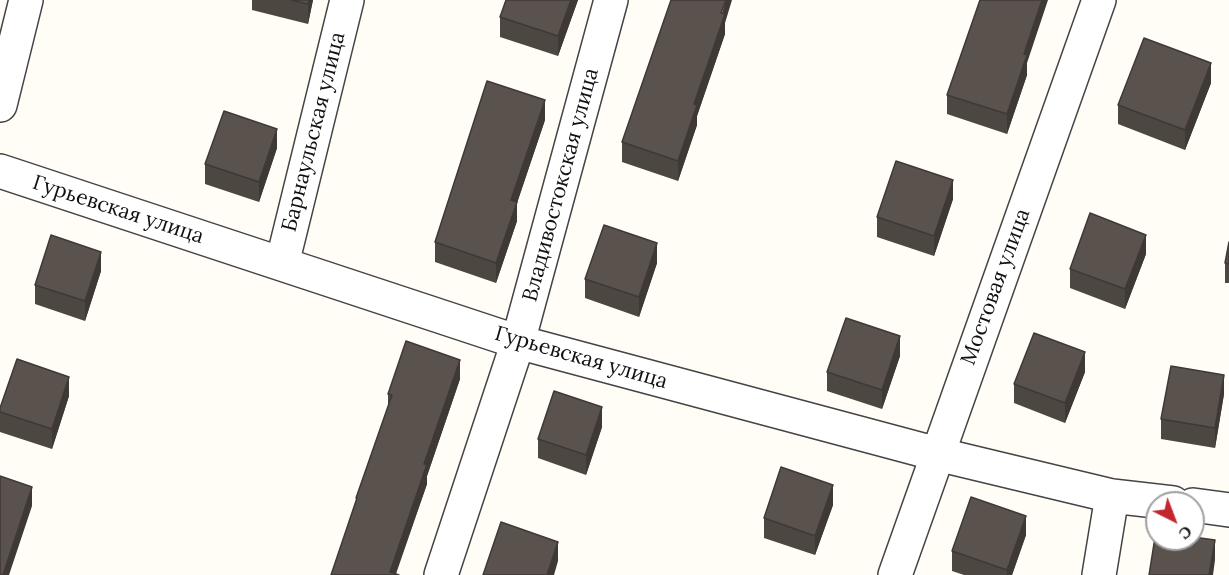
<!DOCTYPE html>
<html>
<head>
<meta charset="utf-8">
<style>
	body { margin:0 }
	#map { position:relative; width:1229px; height:575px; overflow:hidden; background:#fffdf5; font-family:Lora,serif }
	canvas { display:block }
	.north { position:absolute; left:1145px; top:491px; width:60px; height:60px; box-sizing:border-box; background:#fff; border:2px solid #a0a0a0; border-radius:50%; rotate:138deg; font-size:16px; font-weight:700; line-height:24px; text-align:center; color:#111 }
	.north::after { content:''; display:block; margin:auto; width:21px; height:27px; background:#c4262e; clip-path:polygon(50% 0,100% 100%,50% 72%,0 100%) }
</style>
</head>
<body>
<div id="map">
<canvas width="1229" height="575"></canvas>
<div class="north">С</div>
</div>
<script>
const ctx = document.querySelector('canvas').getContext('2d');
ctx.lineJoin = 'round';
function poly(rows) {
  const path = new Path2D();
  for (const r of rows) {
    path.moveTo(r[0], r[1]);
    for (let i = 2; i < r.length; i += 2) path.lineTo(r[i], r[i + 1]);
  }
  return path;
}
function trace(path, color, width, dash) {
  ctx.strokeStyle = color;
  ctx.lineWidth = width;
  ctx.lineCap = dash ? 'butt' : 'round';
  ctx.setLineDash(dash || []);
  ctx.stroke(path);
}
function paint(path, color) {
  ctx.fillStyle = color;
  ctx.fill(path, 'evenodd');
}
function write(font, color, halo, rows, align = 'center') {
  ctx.font = font + ' Lora,serif';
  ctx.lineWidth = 6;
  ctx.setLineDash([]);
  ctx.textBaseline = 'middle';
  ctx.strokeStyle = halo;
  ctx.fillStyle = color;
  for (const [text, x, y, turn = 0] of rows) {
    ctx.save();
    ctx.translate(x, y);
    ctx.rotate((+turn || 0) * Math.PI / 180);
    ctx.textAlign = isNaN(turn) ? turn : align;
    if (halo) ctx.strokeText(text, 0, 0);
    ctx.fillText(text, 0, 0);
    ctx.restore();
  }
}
const minor = poly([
	[0,105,26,0],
	[0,171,518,342,937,454,1112,496,1173,503],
	[282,264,347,0],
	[1193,505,1229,510],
	[441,575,518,342,611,0],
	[895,575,1099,0],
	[1099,575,1112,496]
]);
trace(minor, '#444', 36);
trace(minor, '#fff', 33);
paint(poly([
	[252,0,313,0,308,24,252,10],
	[578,0,558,56,500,37,500,17],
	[725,23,725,34,697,116,697,125,678,181,622,162,622,142],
	[1027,63,1027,75,1007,134,947,114,947,95],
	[1211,83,1185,150,1118,124,1118,105],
	[545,120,517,203,517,221,496,283,435,262,435,242],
	[277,148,259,202,205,184,205,164],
	[953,199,934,256,877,237,877,217],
	[1229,242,1229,283,1225,283,1225,263],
	[1146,254,1125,309,1070,288,1070,269],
	[657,263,639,317,585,298,585,279],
	[101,271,85,321,35,304,35,285],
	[900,356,882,409,827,391,827,372],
	[1085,372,1065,423,1014,403,1014,384],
	[460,379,427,476,427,484,396,574,331,575,356,502,356,498,388,406,388,394],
	[1224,394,1215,448,1161,439,1161,419],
	[69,396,52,449,0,432,0,408],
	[602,427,586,475,538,458,538,439],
	[833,505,815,555,764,538,764,518],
	[1026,535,1012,575,964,575,952,571,952,551]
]), '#4d4742');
paint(poly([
	[309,0,313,0,308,24,308,4],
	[571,0,578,0,558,56,558,36],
	[726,0,732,0,725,23,725,34,697,116,697,125,678,181,678,161,694,104],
	[1042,0,1048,0,1027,63,1027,75,1007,134,1007,114,1024,54],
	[1211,63,1211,83,1185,150,1185,130],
	[545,100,545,120,517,203,517,221,496,283,496,263,511,200],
	[277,129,277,148,259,202,259,182],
	[953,180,953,199,934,256,934,236],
	[1146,235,1146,254,1125,309,1125,289],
	[657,243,657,263,639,317,639,297],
	[101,252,101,271,85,321,85,301],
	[900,336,900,356,882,409,882,390],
	[1085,352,1085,372,1065,423,1065,403],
	[460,360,460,379,427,476,427,484,395,575,390,572,424,464],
	[1224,375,1224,394,1215,448,1215,428],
	[69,377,69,396,52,449,52,429],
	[602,407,602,427,586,475,586,455],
	[833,485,833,505,815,555,815,536],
	[32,487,32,506,9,575,3,575],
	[1026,516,1026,535,1012,575,1007,575,1007,570],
	[1215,540,1215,560,1213,575,1209,575],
	[558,542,558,561,554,575,547,575]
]), '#3f3936');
const building = poly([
	[291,0,309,0,308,4,291,0],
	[506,0,571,0,558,36,500,17,506,0],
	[671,0,726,0,721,13,725,14,694,104,697,105,678,161,622,142,671,0],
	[980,0,1042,0,1024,54,1027,55,1007,114,947,95,980,0],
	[1144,38,1211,63,1185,130,1118,105,1144,38],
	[487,81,545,100,511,200,517,202,496,263,435,242,487,81],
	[224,111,277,129,259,182,205,164,224,111],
	[896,161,953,180,934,236,877,217,896,161],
	[1090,213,1146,235,1125,289,1070,269,1090,213],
	[604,225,657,243,639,297,585,279,604,225],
	[51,235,101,252,85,301,35,285,51,235],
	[1229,242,1229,264,1225,263,1229,242],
	[846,318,900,336,882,390,827,372,846,318],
	[1034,333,1085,352,1065,403,1014,384,1034,333],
	[406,341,460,360,424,464,427,464,390,572,399,575,331,575,357,498,356,498,392,395,388,394,406,341],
	[17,359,69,377,52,429,0,412,0,408,17,359],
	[1171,366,1224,375,1215,428,1161,419,1171,366],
	[554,391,602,407,586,455,538,439,554,391],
	[781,467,833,485,815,536,764,518,781,467],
	[0,476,32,487,3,575,0,575,0,476],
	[971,497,1026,516,1007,570,952,551,971,497],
	[501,522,558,542,547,575,483,575,501,522],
	[1156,531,1157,531,1157,539,1193,539,1193,537,1215,540,1209,575,1149,575,1156,531]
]);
paint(building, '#5a524d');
trace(building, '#3f3936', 1.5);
write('21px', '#111', '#fff', [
	["Барнаульская улица",314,132,-76],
	["Владивостокская улица",561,185,-75],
	["Гурьевская улица",118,210,18],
	["Мостовая улица",996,287,-70],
	["Гурьевская улица",581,358,16]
]);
</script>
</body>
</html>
